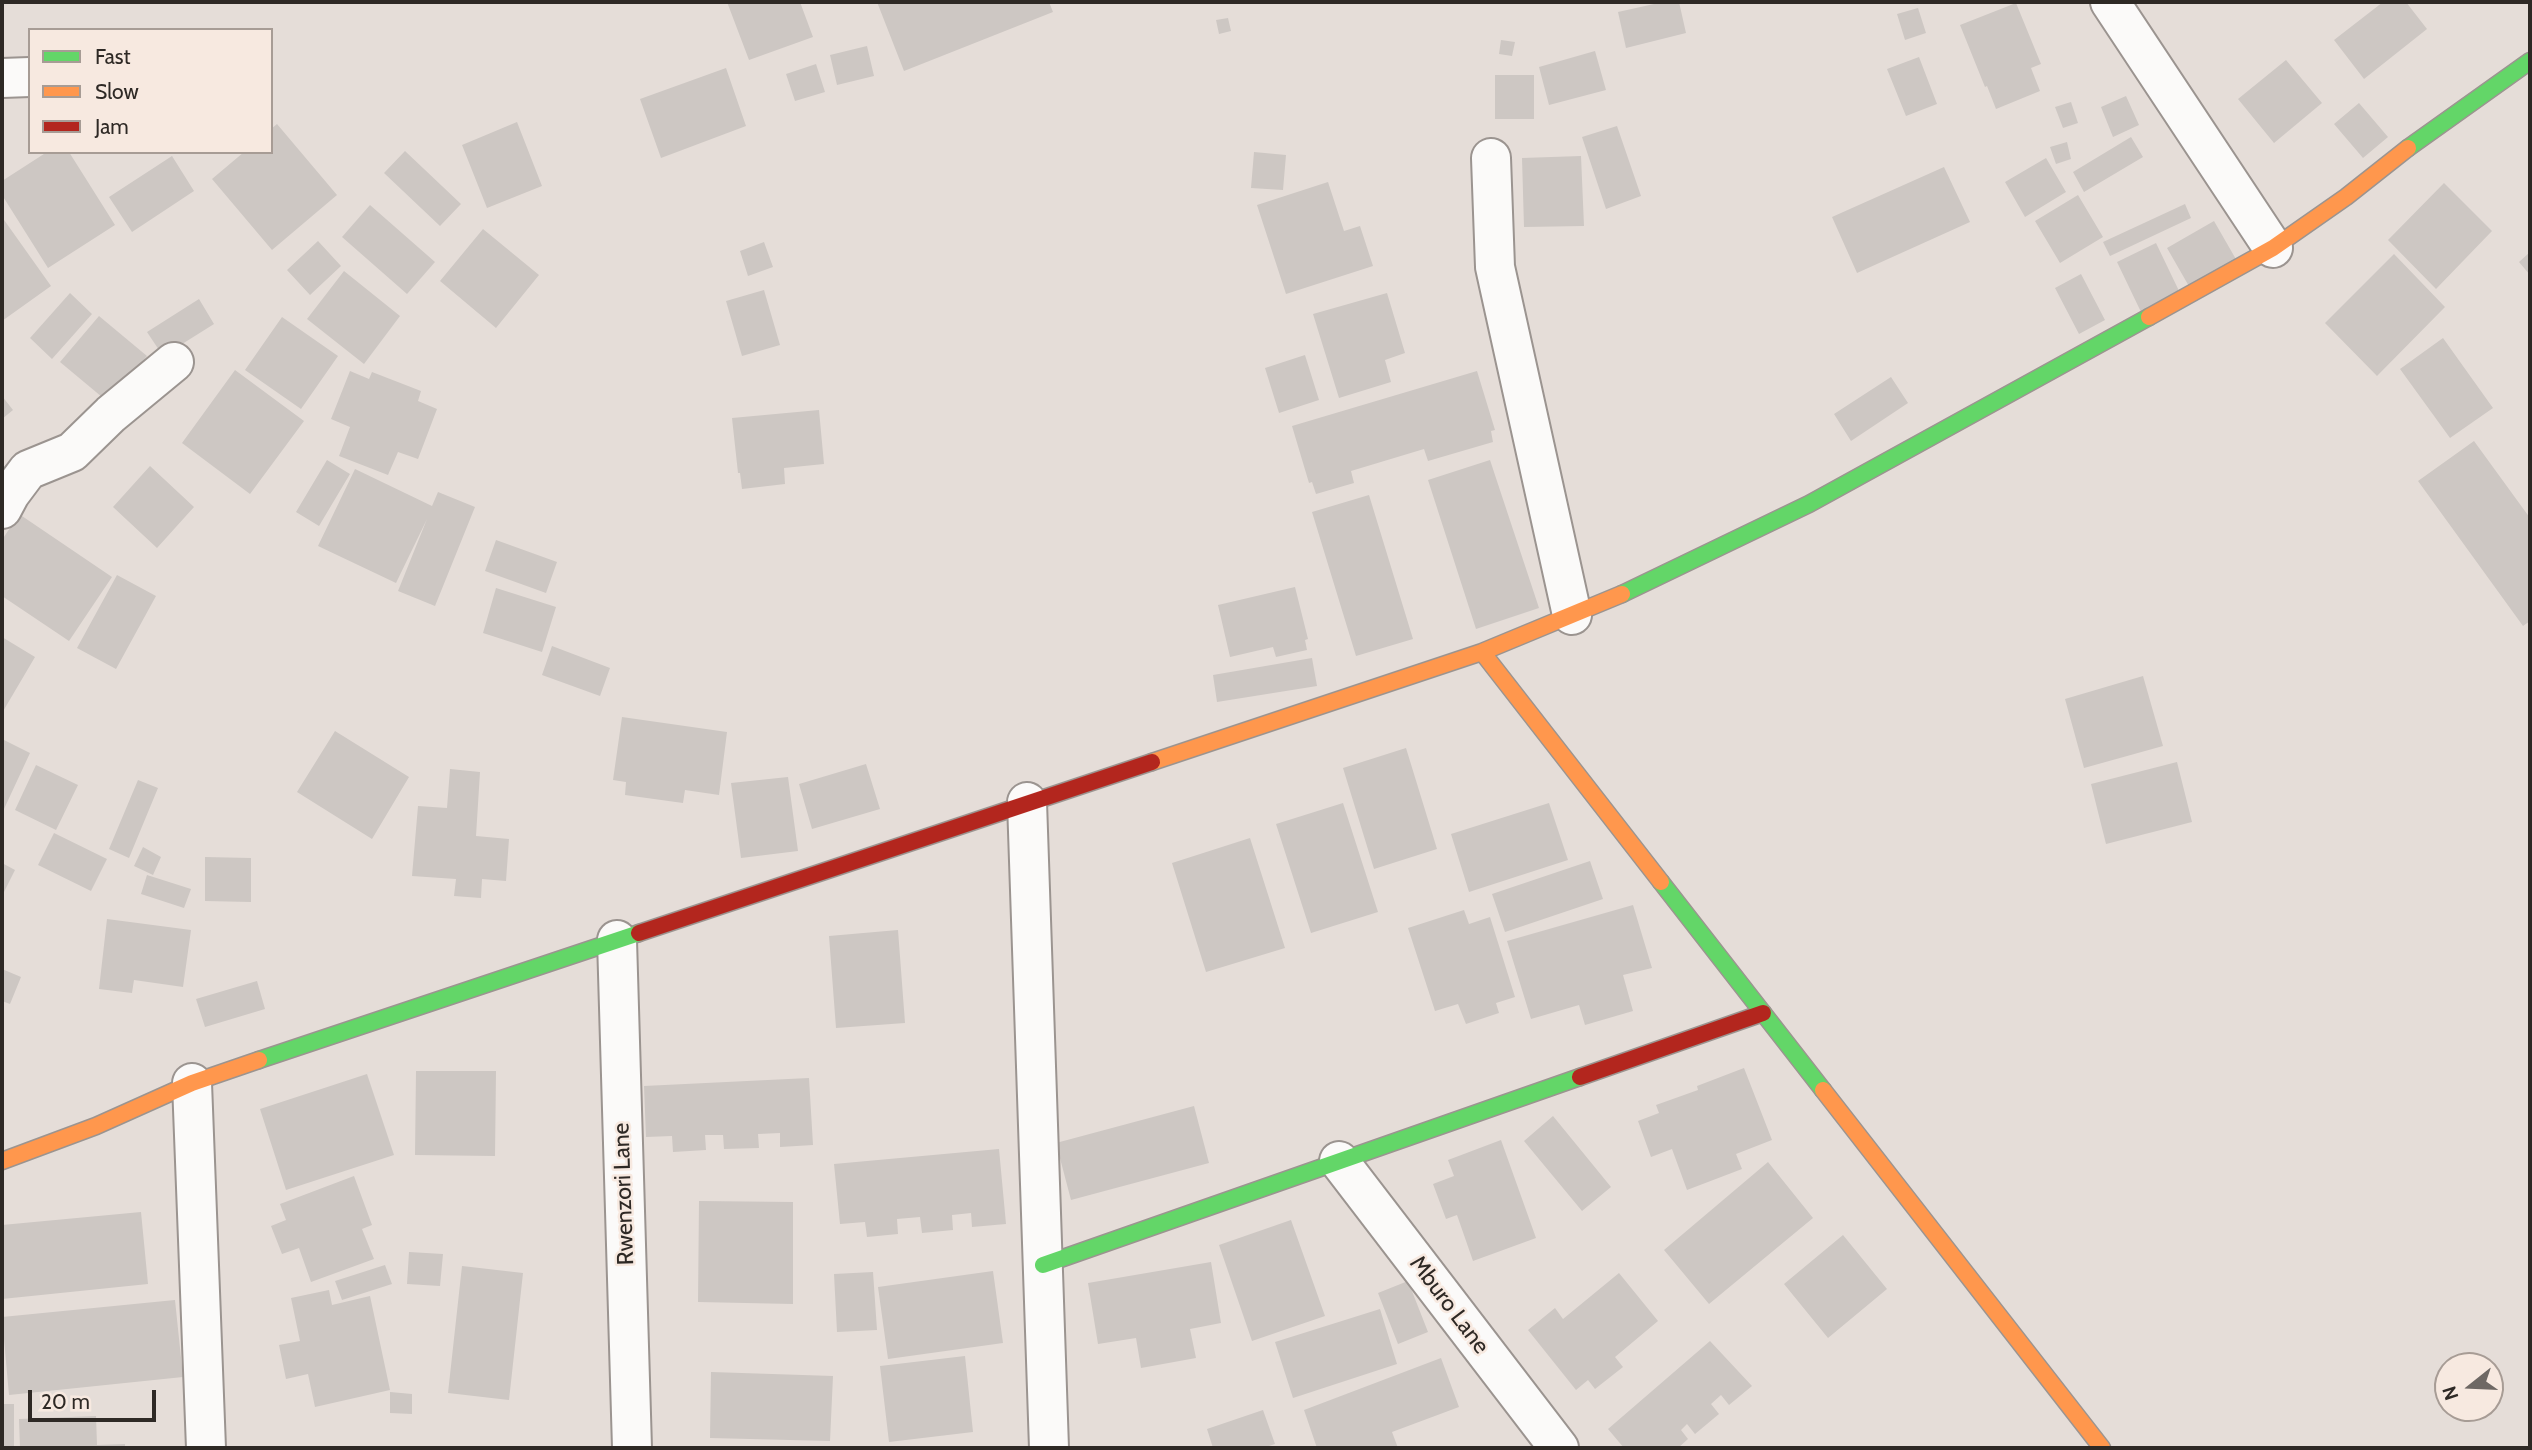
<!DOCTYPE html>
<html>
<head>
<meta charset="utf-8">
<style>
	body { margin:0 }
	#map { position:relative; width:2532px; height:1450px; overflow:hidden; background:#e5ddd8; font-family:Cabin,sans-serif }
	canvas { display:block }
	.frame { position:absolute; inset:0; border:4px solid #2e2925; pointer-events:none }
	.legend { position:absolute; left:28px; top:28px; width:245px; height:126px; box-sizing:border-box; background:#f7e9e0; border:2px solid #a79c95; margin:0; padding:9px 12px; list-style:none; font-size:21px; color:#2e2925 }
	.legend li { display:flex; align-items:center; gap:14px; height:35px }
	.legend b { width:35px; border:2px solid #a79c95 }
	.north { position:absolute; left:2434px; top:1352px; width:70px; height:70px; box-sizing:border-box; background:#f7e9e0; border:2px solid #a79c95; border-radius:50%; rotate:252deg; font-size:19px; font-weight:700; line-height:28px; text-align:center; color:#2e2925 }
	.north::after { content:''; display:block; margin:auto; width:24px; height:32px; background:#6e6864; clip-path:polygon(50% 0,100% 100%,50% 72%,0 100%) }
	.scale { position:absolute; left:28px; top:1390px; width:128px; height:32px; box-sizing:border-box; border:4px solid #2e2925; border-top:0; padding-left:9px; font-size:21px; line-height:24px; white-space:nowrap; color:#2e2925; -webkit-text-stroke:5px #f7e9e0; paint-order:stroke }
</style>
</head>
<body>
<div id="map">
<canvas width="2532" height="1450"></canvas>
<div class="frame"></div>
<ul class="legend">
<li><b style="height:9px;background:#63d668"></b>Fast</li>
<li><b style="height:9px;background:#ff974d"></b>Slow</li>
<li><b style="height:9px;background:#b3261e"></b>Jam</li>
</ul>
<div class="north">N</div>
<div class="scale">20 m</div>
</div>
<script>
const ctx = document.querySelector('canvas').getContext('2d');
ctx.lineJoin = 'round';
function paint(path, color) {
  ctx.fillStyle = color;
  ctx.fill(path, 'evenodd');
}
function poly(rows) {
  const path = new Path2D();
  for (const r of rows) {
    path.moveTo(r[0], r[1]);
    for (let i = 2; i < r.length; i += 2) path.lineTo(r[i], r[i + 1]);
  }
  return path;
}
function trace(path, color, width, dash) {
  ctx.strokeStyle = color;
  ctx.lineWidth = width;
  ctx.lineCap = dash ? 'butt' : 'round';
  ctx.setLineDash(dash || []);
  ctx.stroke(path);
}
function write(font, color, halo, rows, align = 'center') {
  ctx.font = font + ' Cabin,sans-serif';
  ctx.lineWidth = 5;
  ctx.setLineDash([]);
  ctx.textBaseline = 'middle';
  ctx.strokeStyle = halo;
  ctx.fillStyle = color;
  for (const [text, x, y, turn = 0] of rows) {
    ctx.save();
    ctx.translate(x, y);
    ctx.rotate((+turn || 0) * Math.PI / 180);
    ctx.textAlign = isNaN(turn) ? turn : align;
    if (halo) ctx.strokeText(text, 0, 0);
    ctx.fillText(text, 0, 0);
    ctx.restore();
  }
}
paint(poly([
	[727,2,800,2,813,37,749,60],
	[877,2,1049,2,1053,12,904,71],
	[1663,2,1679,2,1686,33,1626,48,1618,12],
	[2383,2,2406,2,2427,29,2364,79,2334,40],
	[2016,3,2041,64,2031,68,2040,91,1996,109,1987,86,1985,87,1960,25],
	[1918,8,1926,33,1905,40,1897,14],
	[1228,18,1231,31,1219,34,1216,20],
	[1501,40,1515,42,1512,56,1499,54],
	[867,46,874,76,837,85,830,55],
	[1595,51,1606,90,1549,105,1539,67],
	[1919,57,1937,104,1906,116,1887,69],
	[2286,60,2322,103,2274,143,2238,99],
	[816,64,825,92,795,101,786,74],
	[726,68,746,126,661,158,640,99],
	[1495,75,1534,75,1534,119,1495,119],
	[2126,96,2139,125,2113,137,2101,107],
	[2071,102,2078,123,2063,128,2055,107],
	[2359,103,2388,137,2363,158,2334,124],
	[517,122,542,186,487,208,462,145],
	[277,124,337,195,272,250,212,179,244,152,271,152,271,129],
	[1617,126,1641,196,1606,209,1582,137],
	[2131,137,2143,157,2084,192,2073,172],
	[2067,142,2071,159,2056,164,2050,147],
	[405,151,461,204,440,226,384,173],
	[47,152,69,152,115,225,48,268,2,195,2,181],
	[1254,152,1286,155,1283,190,1251,188],
	[172,156,194,191,132,232,109,197],
	[1581,156,1584,226,1524,227,1522,158],
	[2046,158,2066,192,2025,217,2005,182],
	[1944,167,1970,222,1857,273,1832,217],
	[1328,182,1344,231,1360,226,1373,266,1286,294,1257,205],
	[2444,183,2492,231,2436,289,2388,240],
	[2078,195,2103,237,2060,263,2035,221],
	[2185,204,2191,218,2110,256,2103,242],
	[370,205,435,262,407,294,342,237],
	[2,217,51,286,2,321],
	[2214,221,2237,261,2190,288,2167,248],
	[483,229,539,275,496,328,440,281],
	[318,241,341,266,310,295,287,270],
	[764,242,773,267,748,276,740,251],
	[2156,243,2180,293,2141,312,2117,262],
	[2530,252,2530,275,2519,262],
	[2394,254,2445,307,2377,376,2325,323],
	[344,271,400,316,364,364,307,319],
	[2081,274,2105,320,2079,334,2055,288],
	[764,290,780,345,742,356,726,301],
	[70,293,92,314,52,359,30,338],
	[1387,293,1405,353,1385,360,1391,382,1339,398,1313,314],
	[199,299,214,324,163,356,147,332],
	[99,316,147,356,108,402,60,362],
	[282,317,338,356,301,409,245,370],
	[2443,338,2493,408,2450,438,2400,369],
	[1305,355,1319,400,1279,413,1265,368],
	[235,370,304,421,250,494,182,443],
	[350,371,369,379,372,372,421,391,418,401,437,409,418,459,398,452,388,475,339,456,350,427,331,419],
	[1477,371,1495,430,1491,431,1493,442,1428,461,1424,449,1351,471,1354,483,1316,494,1312,482,1309,483,1292,426],
	[1891,377,1908,403,1851,441,1834,414],
	[2,396,13,410,2,419],
	[819,410,824,464,784,468,785,484,742,489,740,473,738,473,732,418],
	[2474,441,2530,518,2530,621,2523,626,2418,481],
	[327,460,350,474,319,526,296,512],
	[1490,460,1539,608,1476,629,1428,480],
	[150,466,194,507,157,548,113,507],
	[355,469,432,506,438,492,475,507,435,606,398,591,427,519,396,583,318,546],
	[1369,495,1413,639,1356,656,1312,512],
	[19,514,112,577,69,641,2,596,2,540],
	[496,540,557,562,546,593,485,571],
	[117,575,156,596,116,669,77,648],
	[1295,587,1308,639,1305,640,1307,650,1276,657,1273,647,1230,657,1218,605],
	[496,588,556,607,542,652,483,633],
	[2,637,35,657,2,713],
	[552,646,610,668,600,696,542,675],
	[1312,658,1317,686,1217,702,1213,675],
	[2143,676,2163,746,2084,768,2065,699],
	[622,717,727,732,719,795,685,790,683,803,625,795,626,782,613,780],
	[335,731,409,777,372,839,297,792],
	[2,739,30,753,4,809,2,808],
	[1406,748,1437,849,1374,869,1343,768],
	[2177,762,2192,822,2106,844,2091,784],
	[866,764,880,809,812,829,799,784],
	[36,765,78,785,56,830,15,810],
	[450,769,480,772,476,836,509,839,506,881,482,879,481,898,454,896,456,879,412,876,418,806,447,808],
	[788,777,798,851,741,858,731,783],
	[138,780,158,788,129,858,109,849],
	[1343,803,1378,912,1311,933,1276,824],
	[1549,803,1568,860,1469,892,1451,834],
	[54,833,107,859,91,891,38,865],
	[1250,838,1285,948,1206,972,1172,863],
	[143,847,161,857,153,875,134,866],
	[205,857,251,858,251,902,205,901],
	[1590,861,1603,899,1505,932,1492,894],
	[2,863,15,870,2,896],
	[147,875,191,889,184,908,141,894],
	[1633,905,1652,968,1623,975,1633,1011,1585,1025,1579,1005,1531,1019,1507,941],
	[1464,910,1469,924,1490,917,1515,997,1496,1003,1499,1013,1466,1024,1458,1004,1435,1011,1408,928],
	[107,919,191,930,183,987,134,980,132,993,99,989],
	[898,930,905,1023,836,1028,829,936],
	[2,969,21,977,10,1004,2,1001],
	[257,981,265,1009,205,1027,196,999],
	[1744,1068,1772,1140,1736,1154,1742,1169,1687,1190,1672,1149,1651,1157,1638,1121,1659,1113,1656,1105,1698,1090,1697,1086],
	[416,1071,496,1071,495,1156,415,1155],
	[367,1074,394,1155,286,1190,260,1109],
	[809,1078,813,1145,780,1147,780,1133,758,1134,759,1148,724,1149,723,1135,705,1135,706,1150,673,1152,672,1136,646,1137,644,1086],
	[1194,1106,1209,1163,1071,1200,1056,1143],
	[1553,1116,1611,1187,1582,1211,1524,1141],
	[1501,1140,1536,1238,1473,1261,1457,1215,1446,1219,1433,1184,1454,1176,1448,1160],
	[999,1149,1006,1224,972,1227,971,1213,952,1215,953,1230,922,1233,920,1217,897,1219,898,1234,867,1237,865,1222,840,1224,834,1164],
	[1768,1162,1813,1218,1709,1304,1664,1250],
	[354,1176,372,1225,362,1229,374,1259,311,1282,299,1248,282,1254,271,1226,286,1220,280,1204],
	[699,1201,793,1202,793,1304,698,1302],
	[141,1212,148,1284,2,1299,2,1225],
	[1291,1220,1325,1316,1252,1341,1219,1245],
	[1843,1235,1887,1289,1828,1338,1784,1284],
	[409,1252,443,1254,440,1286,407,1284],
	[1211,1262,1221,1323,1190,1329,1196,1358,1141,1368,1136,1338,1098,1344,1088,1283],
	[385,1265,392,1284,342,1300,335,1281],
	[462,1266,523,1273,509,1400,448,1393],
	[993,1271,1003,1343,888,1359,878,1287],
	[873,1272,877,1330,837,1332,834,1274],
	[1619,1273,1658,1321,1615,1357,1623,1367,1595,1389,1588,1380,1576,1390,1528,1330,1555,1308,1563,1319],
	[1408,1281,1428,1332,1398,1344,1378,1293],
	[329,1290,332,1305,370,1296,390,1390,315,1407,308,1374,286,1379,279,1345,300,1341,291,1298],
	[175,1300,183,1377,9,1395,2,1317],
	[1380,1309,1397,1364,1293,1398,1275,1342],
	[1710,1341,1752,1386,1729,1405,1721,1395,1711,1404,1719,1414,1695,1434,1687,1424,1681,1430,1688,1439,1678,1448,1624,1448,1608,1429],
	[965,1356,973,1432,889,1442,880,1366],
	[1441,1358,1459,1407,1392,1432,1398,1448,1317,1448,1304,1410],
	[711,1372,833,1376,830,1441,710,1438],
	[390,1392,412,1394,412,1414,390,1413],
	[2,1404,14,1404,14,1448,2,1448],
	[1263,1410,1275,1444,1263,1448,1213,1448,1207,1429],
	[96,1416,97,1445,125,1444,125,1448,20,1448,19,1419]
]), '#cdc7c3');
const street = poly([
	[2110,2,2273,248],
	[2,78,30,77],
	[1491,158,1495,267,1572,615],
	[2,509,10,494,28,470,72,452,111,414,174,362],
	[1027,802,1049,1448],
	[617,940,632,1448],
	[192,1083,206,1448],
	[1339,1161,1559,1448]
]);
const fast = poly([
	[2408,148,2530,61],
	[1622,594,1809,504,2149,317],
	[1661,882,1823,1090],
	[259,1060,639,933],
	[1043,1265,1580,1077]
]);
const slow = poly([
	[2149,317,2273,248,2346,197,2408,148],
	[1482,652,1661,882],
	[1152,762,1482,652,1622,594],
	[1823,1090,2102,1448],
	[2,1161,96,1126,192,1083,259,1060]
]);
const jam = poly([
	[639,933,1152,762],
	[1580,1077,1763,1013]
]);
trace(street, '#9b9490', 42);
trace(fast, '#9b9490', 19);
trace(slow, '#9b9490', 19);
trace(jam, '#9b9490', 19);
trace(street, '#fbfaf9', 38);
trace(fast, '#63d668', 16);
trace(slow, '#ff974d', 16);
trace(jam, '#b3261e', 16);
write('23px', '#2e2925', '#f7e9e0', [
	["Rwenzori Lane",624,1194,-92],
	["Mburo Lane",1449,1305,53]
]);
</script>
</body>
</html>
